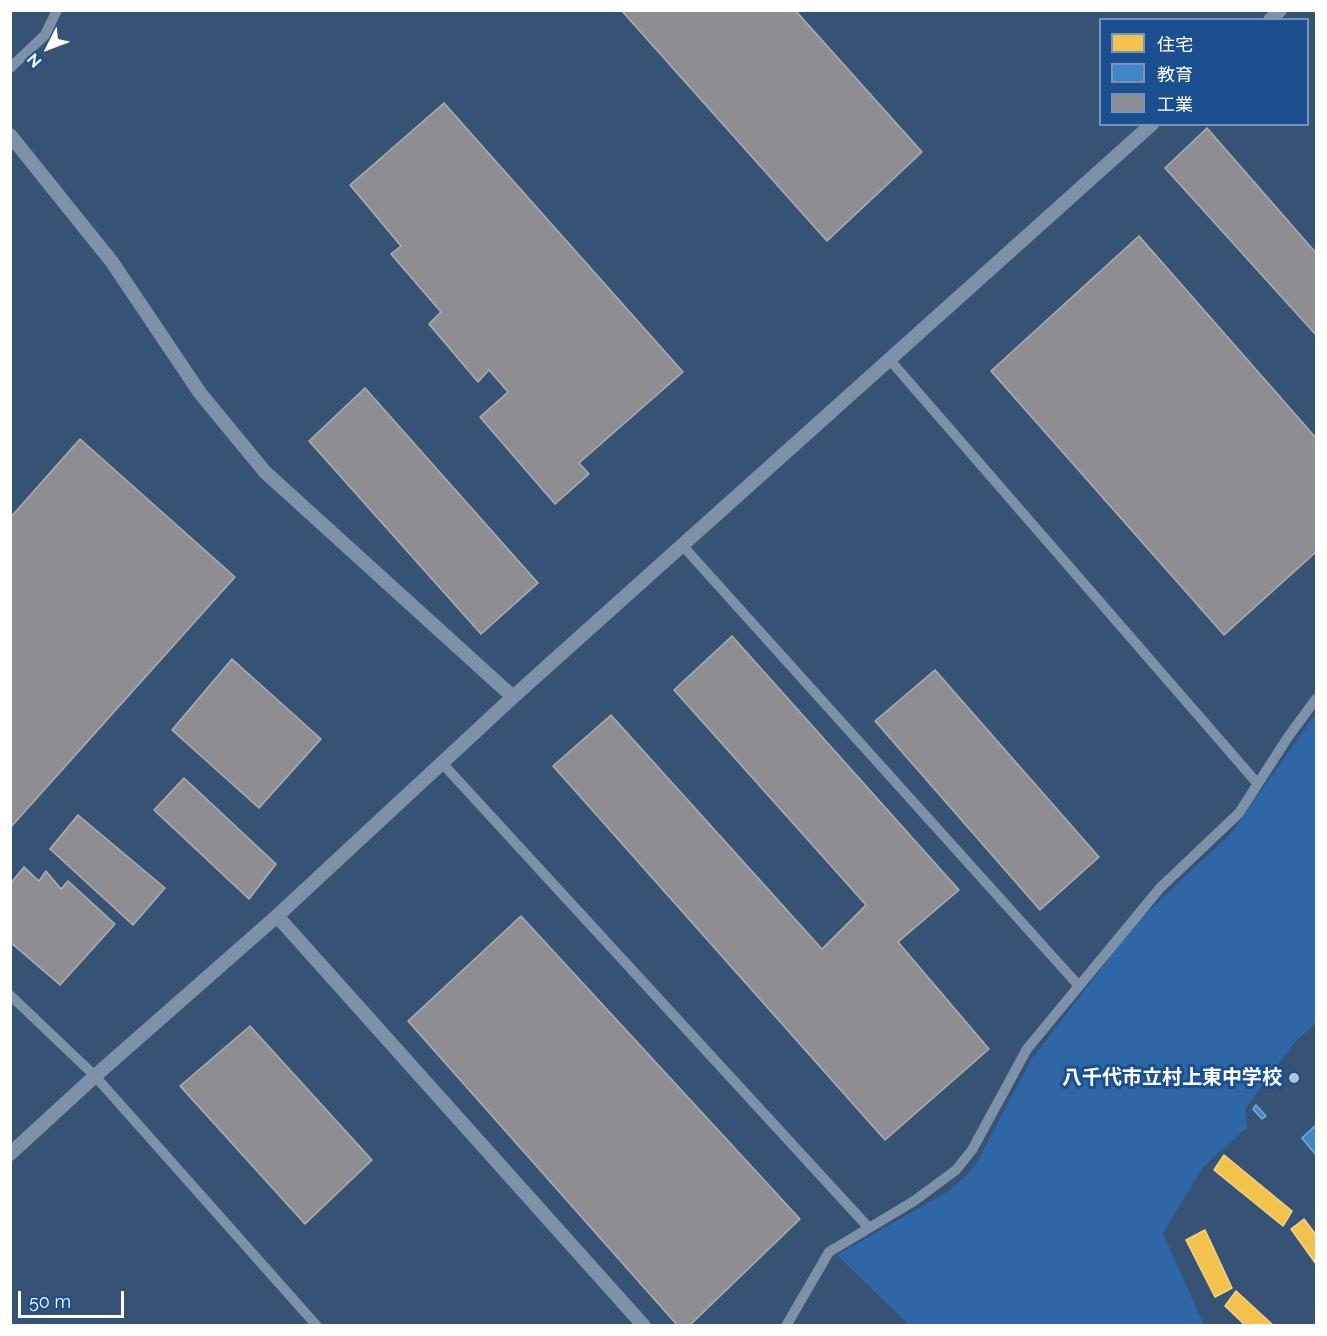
<!DOCTYPE html>
<html>
<head>
<meta charset="utf-8">
<style>
	body { margin:0 }
	#map { position:relative; width:1327px; height:1336px; overflow:hidden; background:#365274; font-family:Raleway,"Noto Sans JP",sans-serif }
	canvas { display:block }
	.frame { position:absolute; inset:0; border:12px solid #fff; pointer-events:none }
	.legend { position:absolute; left:1099px; top:18px; width:210px; height:108px; box-sizing:border-box; background:#1b4f8f; border:2px solid #7695bc; margin:0; padding:8px 10px; list-style:none; font-size:18px; color:#fff }
	.legend li { display:flex; align-items:center; gap:12px; height:30px }
	.legend b { width:30px; border:2px solid #7695bc }
	.north { position:absolute; left:18px; top:18px; width:60px; height:60px; -webkit-text-stroke:4px #1b4f8f; paint-order:stroke; rotate:228deg; font-size:16px; font-weight:700; line-height:24px; text-align:center; color:#fff }
	.north::after { content:''; display:block; margin:auto; width:21px; height:27px; background:#fff; clip-path:polygon(50% 0,100% 100%,50% 72%,0 100%) }
	.scale { position:absolute; left:18px; top:1291px; width:106px; height:27px; box-sizing:border-box; border:3px solid #fff; border-top:0; padding-left:8px; font-size:18px; line-height:21px; white-space:nowrap; color:#fff; -webkit-text-stroke:4px #1b4f8f; paint-order:stroke }
</style>
</head>
<body>
<div id="map">
<canvas width="1327" height="1336"></canvas>
<div class="frame"></div>
<ul class="legend">
<li><b style="height:16px;background:#f2c14e"></b>住宅</li>
<li><b style="height:16px;background:#3f88c5"></b>教育</li>
<li><b style="height:16px;background:#8d8d92"></b>工業</li>
</ul>
<div class="north">N</div>
<div class="scale">50 m</div>
</div>
<script>
const ctx = document.querySelector('canvas').getContext('2d');
ctx.lineJoin = 'round';
function paint(path, color) {
  ctx.fillStyle = color;
  ctx.fill(path, 'evenodd');
}
function poly(rows) {
  const path = new Path2D();
  for (const r of rows) {
    path.moveTo(r[0], r[1]);
    for (let i = 2; i < r.length; i += 2) path.lineTo(r[i], r[i + 1]);
  }
  return path;
}
function trace(path, color, width, dash) {
  ctx.strokeStyle = color;
  ctx.lineWidth = width;
  ctx.lineCap = dash ? 'butt' : 'round';
  ctx.setLineDash(dash || []);
  ctx.stroke(path);
}
function write(font, color, halo, rows, align = 'center') {
  ctx.font = font + ' Raleway,"Noto Sans JP",sans-serif';
  ctx.lineWidth = 6;
  ctx.setLineDash([]);
  ctx.textBaseline = 'middle';
  ctx.strokeStyle = halo;
  ctx.fillStyle = color;
  for (const [text, x, y, turn = 0] of rows) {
    ctx.save();
    ctx.translate(x, y);
    ctx.rotate((+turn || 0) * Math.PI / 180);
    ctx.textAlign = isNaN(turn) ? turn : align;
    if (halo) ctx.strokeText(text, 0, 0);
    ctx.fillText(text, 0, 0);
    ctx.restore();
  }
}
paint(poly([
	[1316,713,1316,1023,1295,1042,1245,1109,1247,1128,1204,1166,1163,1233,1204,1325,909,1325,837,1255,947,1192,967,1175,977,1162,1031,1060,1136,923,1232,832]
]), '#2f66a5');
const homes = poly([
	[1224,1155,1292,1211,1283,1226,1214,1170,1224,1155],
	[1304,1219,1316,1235,1316,1264,1291,1229,1304,1219],
	[1205,1230,1232,1288,1215,1297,1186,1240,1205,1230],
	[1236,1291,1274,1326,1246,1326,1225,1306,1236,1291]
]);
paint(homes, '#f2c14e');
trace(homes, '#f6d483', 1.5);
const schools = poly([
	[1256,1105,1266,1116,1262,1119,1253,1109,1256,1105],
	[1316,1125,1316,1155,1302,1138,1316,1125]
]);
paint(schools, '#3f88c5');
trace(schools, '#79acd6', 1.5);
const industry = poly([
	[621,10,795,10,922,152,827,241,621,10],
	[444,103,683,372,579,463,589,474,555,504,480,417,508,392,489,370,478,382,429,324,441,312,391,254,401,246,350,185,444,103],
	[1207,128,1316,253,1316,335,1165,168,1207,128],
	[1139,236,1316,438,1316,552,1224,635,991,371,1139,236],
	[365,388,538,583,481,634,309,441,365,388],
	[80,439,235,577,10,828,10,518,80,439],
	[732,636,959,890,898,942,989,1049,885,1140,553,766,611,715,822,949,866,905,674,690,732,636],
	[232,659,321,739,259,808,172,730,232,659],
	[935,670,1099,857,1040,910,875,721,935,670],
	[184,778,276,864,249,899,154,810,184,778],
	[78,815,165,888,133,925,50,849,78,815],
	[24,867,39,881,46,871,61,889,68,881,115,924,60,985,10,942,10,884,24,867],
	[521,916,800,1219,689,1326,678,1326,408,1021,521,916],
	[250,1026,372,1160,305,1224,180,1086,250,1026]
]);
paint(industry, '#8d8d92');
trace(industry, '#afafb3', 1.5);
trace(poly([
	[10,68,45,35,57,10],
	[889,359,1257,783],
	[682,545,1079,986],
	[442,763,869,1228],
	[10,995,95,1076,317,1326],
	[786,1326,829,1252,914,1201,956,1170,972,1150,1027,1049,1160,888,1239,813,1288,737,1316,699]
]), '#7d92a8', 10);
trace(poly([
	[1270,20,1280,10],
	[10,135,112,262,200,393,265,472,513,697],
	[277,916,644,1326],
	[10,1154,95,1076,277,916,513,697,1152,124]
]), '#7d92a8', 14);
for (const [x, y, r, color] of [
	[1294,1078,6,"#b9c2ce"]
]) {
  const dot = new Path2D();
  dot.arc(x, y, r, 0, 2 * Math.PI);
  ctx.fillStyle = color;
  ctx.fill(dot);
  trace(dot, '#1b4f8f', 2);
}
write('bold 20px', '#fff', '#1b4f8f', [
	["八千代市立村上東中学校",1282,1078]
], 'right');
</script>
</body>
</html>
